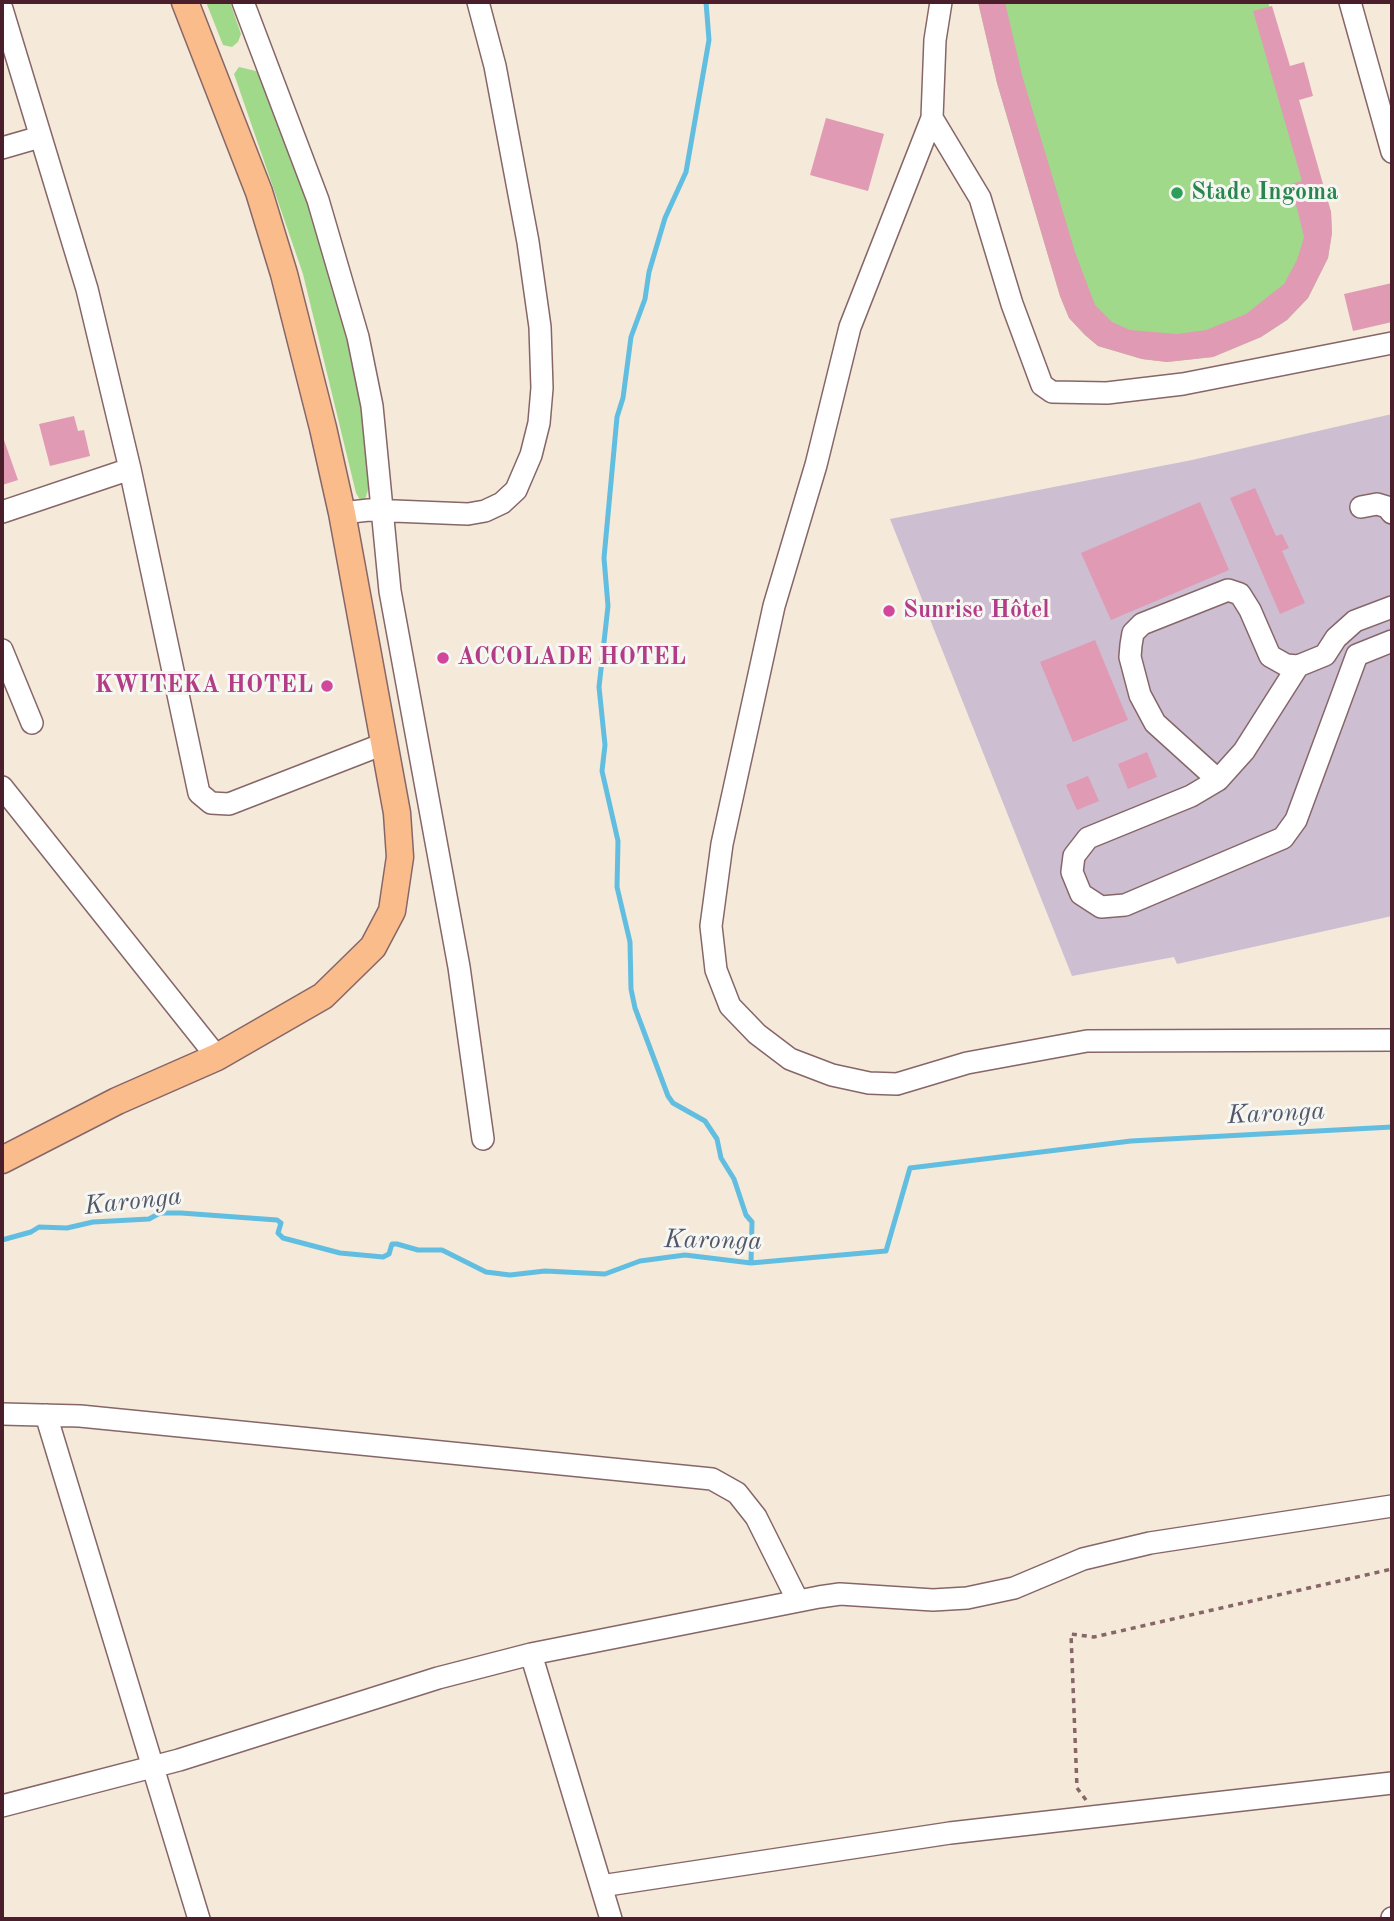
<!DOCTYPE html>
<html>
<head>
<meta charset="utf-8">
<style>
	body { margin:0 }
	#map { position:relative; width:1394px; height:1921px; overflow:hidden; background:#f5e9d9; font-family:"Old Standard TT",serif }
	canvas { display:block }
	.frame { position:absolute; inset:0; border:4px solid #4a1f2b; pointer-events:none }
</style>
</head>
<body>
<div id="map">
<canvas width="1394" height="1921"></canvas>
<div class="frame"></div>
</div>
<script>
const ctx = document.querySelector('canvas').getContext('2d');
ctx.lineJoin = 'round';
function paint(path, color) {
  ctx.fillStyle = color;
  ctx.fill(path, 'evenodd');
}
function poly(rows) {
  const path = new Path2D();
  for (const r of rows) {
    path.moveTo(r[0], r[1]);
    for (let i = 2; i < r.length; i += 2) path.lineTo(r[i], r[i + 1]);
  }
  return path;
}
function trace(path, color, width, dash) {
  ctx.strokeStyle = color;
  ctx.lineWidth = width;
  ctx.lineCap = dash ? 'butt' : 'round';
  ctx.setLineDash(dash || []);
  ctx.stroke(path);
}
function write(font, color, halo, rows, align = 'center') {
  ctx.font = font + ' "Old Standard TT",serif';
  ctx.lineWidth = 6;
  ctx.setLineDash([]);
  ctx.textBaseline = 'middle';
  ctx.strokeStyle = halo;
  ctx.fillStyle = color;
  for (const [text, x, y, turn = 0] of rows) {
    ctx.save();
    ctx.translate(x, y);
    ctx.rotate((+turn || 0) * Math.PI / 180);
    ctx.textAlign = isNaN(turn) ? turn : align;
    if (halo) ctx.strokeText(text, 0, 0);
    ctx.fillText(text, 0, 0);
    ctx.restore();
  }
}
paint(poly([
	[1392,414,1392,916,1177,964,1174,957,1072,976,890,519,1192,460]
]), '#cdbed2');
paint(poly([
	[206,2,230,2,241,34,238,42,232,47,223,45],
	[978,2,1268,2,1331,212,1332,233,1328,258,1308,298,1287,320,1261,337,1213,357,1167,362,1142,359,1098,346,1085,335,1069,318,1060,296,997,83],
	[239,67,256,71,261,76,313,215,348,332,372,477,365,500,360,500,356,493,303,274,234,74]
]), '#a1d98b');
trace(poly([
	[706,2,709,40,686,172,665,218,649,272,645,299,631,337,623,398,617,417,604,558,608,606,599,687,605,745,602,771,618,841,617,887,630,942,631,989,635,1008,668,1096,673,1103,705,1121,717,1139,721,1158,734,1179,746,1215,752,1222,751,1263],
	[2,1240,31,1232,39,1227,67,1228,93,1222,149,1219,160,1213,181,1213,277,1220,281,1223,278,1233,283,1238,340,1253,383,1257,389,1254,392,1244,397,1244,418,1250,442,1250,486,1272,510,1275,545,1271,605,1274,640,1261,685,1255,751,1263,886,1251,910,1168,1131,1141,1392,1127]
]), '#62bee0', 5);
paint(poly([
	[978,2,1005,2,1022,75,1075,252,1095,305,1112,322,1130,330,1177,334,1206,330,1246,314,1284,284,1297,260,1304,237,1291,184,1302,181,1253,11,1272,6,1290,66,1304,62,1313,96,1299,100,1331,212,1332,233,1328,258,1308,298,1287,320,1261,337,1213,357,1167,362,1142,359,1098,346,1085,335,1069,318,1060,296,997,83],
	[826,118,884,134,868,191,810,175],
	[1392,283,1392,322,1353,331,1344,294],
	[74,416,78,431,84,430,90,456,50,466,39,424],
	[2,440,4,440,18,480,2,485],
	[1255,488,1276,536,1282,534,1289,548,1282,551,1305,603,1280,614,1230,498],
	[1200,502,1229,570,1111,620,1081,553],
	[1095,640,1128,720,1073,742,1040,662],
	[1147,752,1157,777,1128,789,1118,764],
	[1088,776,1099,801,1077,810,1066,785]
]), '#e09ab4');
const minor = poly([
	[243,2,318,200,358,337,372,406,390,591,459,967,483,1139],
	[941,2,935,40,932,118,850,327,816,465,774,606,722,844,711,926,716,970,730,1006,757,1034,790,1059,832,1075,869,1083,897,1084,967,1063,1087,1041,1392,1040],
	[1350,2,1392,152],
	[2,9,87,289,130,469,199,793,211,803,229,804,386,743],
	[932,118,980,198,1012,304,1042,385,1052,392,1107,393,1183,384,1392,343],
	[2,148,40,137],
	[1361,507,1377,504,1387,507,1392,513],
	[2,512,130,469],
	[342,513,369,510,468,514,485,511,502,503,516,490,531,455,539,423,542,388,540,327,528,242,495,66,478,2],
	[2,650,32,723],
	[1298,666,1244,751,1218,780,1155,723,1140,695,1130,657,1131,645,1133,633,1142,624,1228,590,1240,594,1250,610,1270,656,1286,665,1298,666,1325,655,1336,638,1355,621,1392,607],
	[1218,780,1191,796,1088,838,1074,856,1072,872,1081,894,1101,907,1125,905,1283,838,1296,820,1357,655,1392,641],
	[2,787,217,1057],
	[2,1414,80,1416,712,1479,737,1493,756,1517,798,1601],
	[46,1415,199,1919],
	[531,1654,611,1919],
	[2,1806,179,1760,438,1678,531,1654,819,1597,840,1594,933,1600,967,1598,1014,1588,1083,1559,1150,1543,1392,1506],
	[601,1886,950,1833,1392,1783],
	[1392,1919,1392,1918]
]);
const major = poly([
	[2,1160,117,1101,217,1057,323,996,373,947,392,911,400,857,397,813,342,513,323,428,284,274,259,192,185,2]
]);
trace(minor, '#866668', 24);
trace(major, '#866668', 29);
trace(poly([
	[1086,1800,1077,1788,1071,1634,1094,1637,1392,1569]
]), '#866668', 3.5, [5, 5]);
trace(minor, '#fff', 21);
trace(major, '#fabc8b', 26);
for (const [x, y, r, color] of [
	[1177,193,7,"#2e9e5b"],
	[889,611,7,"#d1479c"],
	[443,658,7,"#d1479c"],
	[327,686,7,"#d1479c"]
]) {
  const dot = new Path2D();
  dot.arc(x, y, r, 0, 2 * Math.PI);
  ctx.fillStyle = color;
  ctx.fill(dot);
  trace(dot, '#f6f6f2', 2.5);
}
write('bold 24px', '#27864d', '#f6f6f2', [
	["Stade Ingoma",1191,193]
], 'left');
write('bold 24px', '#b23c85', '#f6f6f2', [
	["Sunrise Hôtel",903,611],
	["ACCOLADE HOTEL",457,658],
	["KWITEKA HOTEL",313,686,"right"]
], 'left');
write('italic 26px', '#52576a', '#f6f6f2', [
	["Karonga",1276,1114,-3],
	["Karonga",133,1202,-6],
	["Karonga",713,1241,1]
]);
</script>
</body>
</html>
